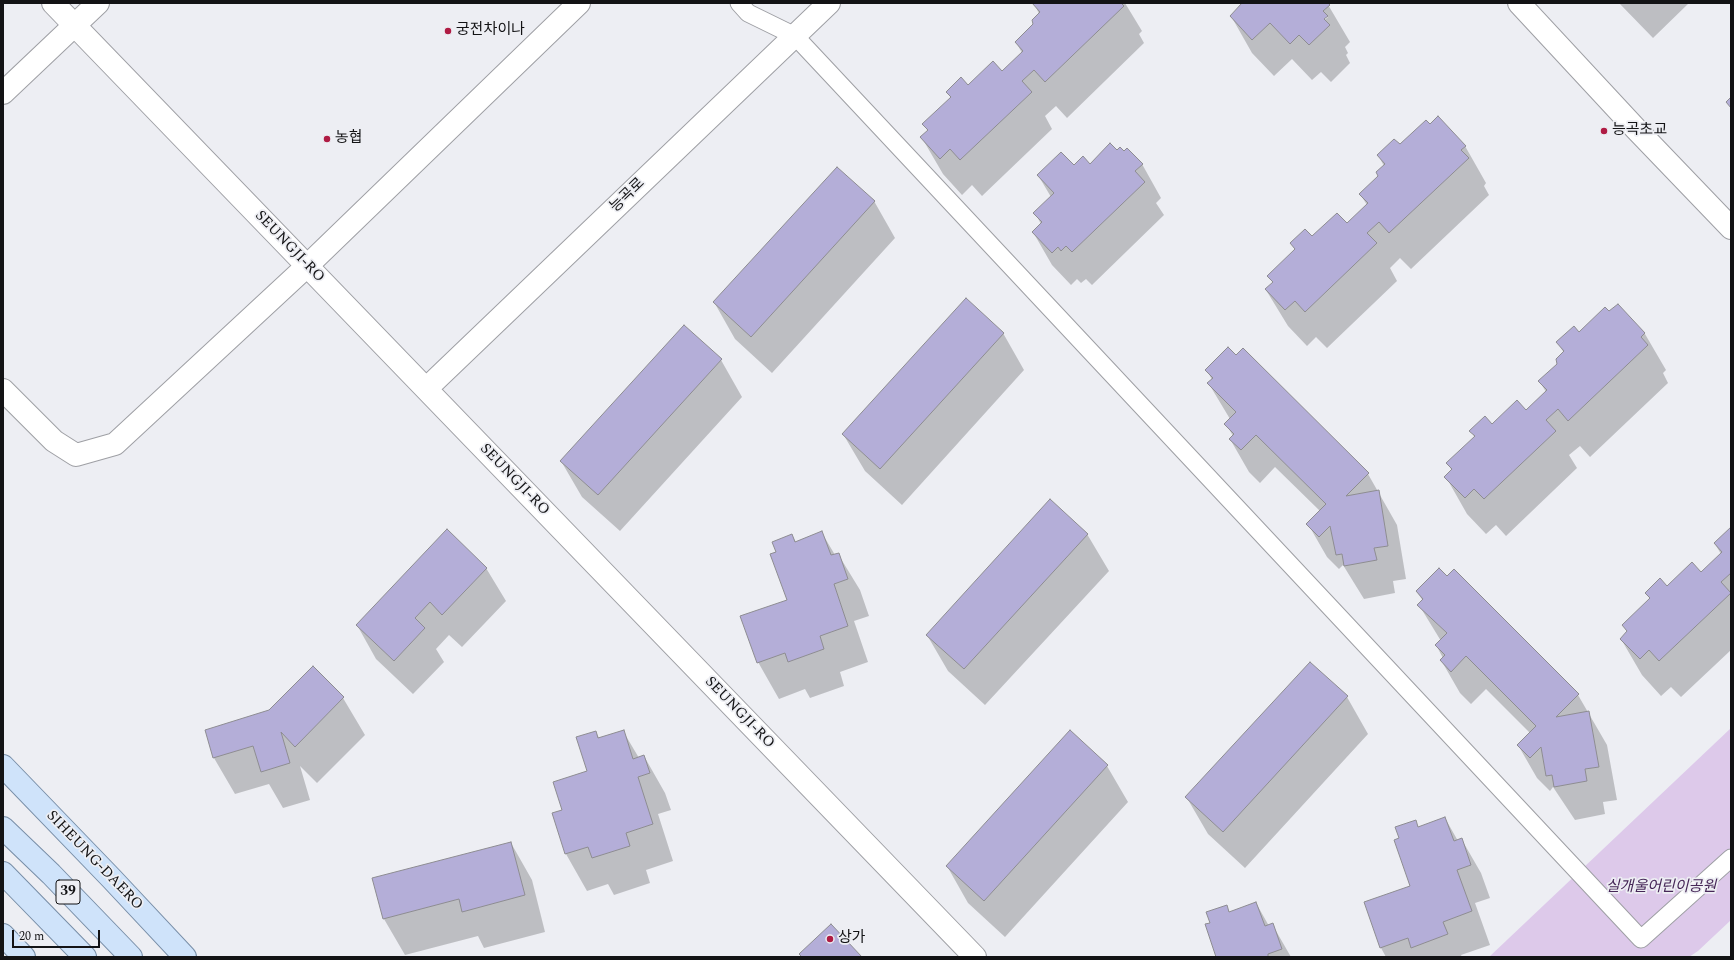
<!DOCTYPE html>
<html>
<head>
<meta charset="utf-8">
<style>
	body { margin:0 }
	#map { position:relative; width:1734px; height:960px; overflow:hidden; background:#edeef3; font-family:Spectral,serif }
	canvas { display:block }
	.frame { position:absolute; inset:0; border:4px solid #131315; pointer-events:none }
	.scale { position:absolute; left:12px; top:930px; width:88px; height:18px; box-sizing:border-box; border:2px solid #131315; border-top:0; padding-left:5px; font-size:12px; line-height:14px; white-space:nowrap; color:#131315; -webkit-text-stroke:3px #edeef3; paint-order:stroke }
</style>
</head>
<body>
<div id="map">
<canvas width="1734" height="960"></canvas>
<div class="frame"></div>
<div class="scale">20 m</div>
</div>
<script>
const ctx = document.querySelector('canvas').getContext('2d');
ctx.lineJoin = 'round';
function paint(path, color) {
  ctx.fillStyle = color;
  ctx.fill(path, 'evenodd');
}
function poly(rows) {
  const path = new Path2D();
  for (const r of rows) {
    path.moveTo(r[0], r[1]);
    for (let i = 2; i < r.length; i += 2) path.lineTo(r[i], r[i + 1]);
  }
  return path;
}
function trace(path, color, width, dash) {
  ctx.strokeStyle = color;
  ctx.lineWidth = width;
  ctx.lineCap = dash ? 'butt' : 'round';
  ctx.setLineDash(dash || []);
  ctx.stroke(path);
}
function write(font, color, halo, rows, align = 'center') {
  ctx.font = font + ' Spectral,"Noto Sans KR",serif';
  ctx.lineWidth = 3.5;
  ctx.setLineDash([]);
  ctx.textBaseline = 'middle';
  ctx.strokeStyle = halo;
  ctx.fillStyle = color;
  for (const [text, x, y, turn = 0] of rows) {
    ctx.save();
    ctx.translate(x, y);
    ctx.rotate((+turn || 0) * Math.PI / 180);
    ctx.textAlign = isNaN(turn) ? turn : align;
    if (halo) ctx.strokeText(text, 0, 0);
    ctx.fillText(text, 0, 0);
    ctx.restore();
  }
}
paint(poly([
	[1731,728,1731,920,1698,951,1689,957,1489,957]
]), '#ddc9ea');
paint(poly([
	[1034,3,1125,3,1142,31,1139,34,1144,43,1067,118,1056,106,1045,116,1052,129,982,196,972,185,962,195,943,174,922,138,928,132,924,124,951,98,947,92,968,86,1002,72,1022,53,1016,42,1034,25,1039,14],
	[1240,3,1327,3,1350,42,1345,47,1348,53,1346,55,1350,63,1331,82,1321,72,1312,80,1292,59,1274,76,1252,53,1231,16,1242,6],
	[1327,16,1328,17,1321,23,1320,22],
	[1619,3,1689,3,1653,38],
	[1430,125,1465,146,1486,183,1484,186,1489,195,1411,269,1400,258,1390,268,1397,281,1327,348,1316,337,1307,346,1288,326,1266,290,1273,283,1268,276,1295,250,1291,243,1312,238,1347,224,1367,205,1360,194,1379,177,1384,166,1378,155,1400,145],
	[1117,152,1142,164,1161,198,1156,203,1164,215,1092,285,1086,279,1081,283,1077,279,1071,285,1052,265,1033,232,1041,224,1035,213,1051,197,1038,175,1074,166,1090,165],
	[874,201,895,238,772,373,735,339,714,302],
	[1618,305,1645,334,1666,370,1663,373,1668,383,1590,457,1580,446,1569,455,1577,468,1506,536,1496,525,1486,534,1467,514,1446,477,1452,471,1448,464,1475,438,1471,431,1492,425,1526,411,1546,392,1540,382,1558,364,1564,353,1557,342,1579,333],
	[1003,333,1024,370,902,505,865,471,843,434],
	[721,360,742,397,620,531,582,497,561,461],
	[1207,370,1368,474,1397,525,1406,579,1393,581,1395,593,1364,599,1343,565,1339,569,1327,557,1308,524,1320,511,1275,467,1260,483,1249,472,1230,439,1233,436,1226,424,1230,419,1209,384,1212,380],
	[1731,528,1731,650,1681,697,1671,687,1661,696,1642,675,1621,639,1627,632,1623,625,1650,599,1646,593,1667,587,1701,573,1721,554,1715,544],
	[822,533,835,555,838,554,860,590,869,616,854,621,868,662,840,672,844,686,810,698,805,689,779,699,758,662,788,600,777,553,792,535,796,542],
	[1087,534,1109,571,985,705,948,671,927,635],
	[486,568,506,601,462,647,449,635,436,649,444,662,413,694,376,659,357,625],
	[1454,570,1578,695,1607,745,1617,800,1603,802,1605,814,1575,820,1553,787,1550,791,1537,778,1518,745,1530,733,1486,689,1471,704,1460,693,1441,660,1443,658,1436,645,1441,641,1419,605,1423,601,1417,592,1447,578],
	[313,668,343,698,365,735,317,783,300,766,310,800,283,808,269,784,235,794,214,758,270,711],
	[1347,697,1368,734,1245,868,1208,834,1187,798],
	[623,731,639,758,644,756,665,793,671,810,658,814,673,861,646,870,650,883,614,895,608,884,587,891,566,854,553,813,563,810,589,772,596,732,599,738],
	[1107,766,1128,802,1005,937,968,903,947,866],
	[1445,818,1458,841,1462,840,1481,873,1490,898,1475,903,1490,945,1461,955,1462,957,1386,957,1381,948,1365,903,1412,886,1401,839,1415,821,1419,828],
	[511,843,532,880,545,932,484,948,478,936,405,955,384,919],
	[1256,903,1269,926,1272,924,1291,957,1217,957,1211,923,1226,906,1230,913]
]), '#0003');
const building = poly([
	[1032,3,1121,3,1124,6,1045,82,1034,70,1022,81,1032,92,960,160,950,149,940,159,920,137,928,130,922,124,951,97,946,92,961,77,968,85,993,61,1002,71,1023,51,1015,42,1033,24,1032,20,1040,12,1032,3],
	[1242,3,1328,3,1330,5,1323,11,1328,16,1324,19,1330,25,1309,45,1299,35,1290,44,1270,23,1252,40,1230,16,1242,3],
	[1731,97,1731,108,1726,102,1731,97],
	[1438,116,1466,146,1461,150,1469,158,1389,233,1379,222,1367,233,1377,243,1305,312,1295,301,1285,310,1265,289,1273,282,1267,276,1295,249,1290,243,1305,229,1312,236,1337,213,1347,223,1368,203,1359,194,1378,176,1376,172,1385,164,1377,155,1394,139,1400,144,1426,120,1430,124,1438,116],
	[1110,143,1117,150,1120,147,1124,151,1127,148,1143,164,1135,171,1145,182,1072,252,1066,246,1061,251,1058,247,1052,253,1032,232,1042,222,1033,213,1054,193,1037,175,1061,152,1074,165,1083,156,1090,164,1110,143],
	[837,167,875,201,751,337,713,302,837,167],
	[966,298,1004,333,880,469,842,434,966,298],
	[1618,304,1645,333,1641,337,1648,345,1568,421,1558,409,1546,420,1556,431,1484,499,1474,489,1465,498,1444,477,1452,469,1446,463,1475,436,1469,431,1485,416,1492,424,1517,400,1526,410,1547,390,1538,381,1557,364,1556,359,1564,351,1556,342,1574,326,1579,332,1605,307,1609,311,1618,304],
	[684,325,722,359,598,495,560,461,684,325],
	[1228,347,1236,355,1243,348,1369,473,1346,496,1379,490,1388,546,1374,548,1377,560,1344,566,1342,554,1336,555,1330,526,1319,537,1306,524,1326,504,1256,435,1241,450,1229,439,1234,434,1224,424,1236,412,1207,383,1213,378,1205,370,1228,347],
	[1050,499,1088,534,964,669,926,635,1050,499],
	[1731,527,1731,573,1721,582,1731,593,1659,661,1649,650,1640,659,1620,639,1627,631,1622,625,1650,598,1645,593,1660,578,1667,586,1692,562,1701,572,1722,552,1714,543,1731,527],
	[447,529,487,568,442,615,430,602,415,618,425,628,394,661,356,625,447,529],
	[822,531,831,555,839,553,848,579,834,584,848,626,820,636,824,649,788,662,785,653,757,663,740,616,787,600,770,554,776,552,772,542,792,534,795,542,822,531],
	[1439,568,1447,576,1454,569,1579,694,1556,717,1589,711,1599,767,1585,769,1587,781,1554,787,1552,775,1546,776,1541,747,1530,758,1517,745,1536,726,1466,656,1451,672,1440,660,1445,655,1435,645,1447,633,1417,605,1423,599,1416,591,1439,568],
	[1310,662,1348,696,1223,832,1185,797,1310,662],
	[313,666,344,697,295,747,281,732,290,763,261,772,253,746,213,758,205,730,269,710,313,666],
	[624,730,633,759,644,755,650,773,638,777,653,824,626,833,630,846,592,858,588,847,565,854,552,813,562,810,553,782,587,771,576,737,596,731,598,738,624,730],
	[1070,730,1108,765,984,901,946,866,1070,730],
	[1445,817,1454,841,1462,838,1471,865,1457,870,1472,911,1443,922,1448,934,1411,948,1408,938,1380,948,1364,902,1410,886,1394,840,1399,838,1395,827,1416,820,1418,827,1445,817],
	[511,842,525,895,462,912,459,899,383,919,372,878,511,842],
	[1256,902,1265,926,1273,923,1282,949,1268,954,1268,957,1216,957,1205,924,1210,923,1206,912,1227,905,1229,912,1256,902],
	[831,924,862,957,802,957,799,954,831,924]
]);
paint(building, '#b4aed8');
trace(building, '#8d8c91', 1);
const pedestrian = poly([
	[739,3,748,13,795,36,1641,939,1731,858]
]);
const minor = poly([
	[3,93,98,3],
	[3,390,54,441,76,455,115,444,307,266,579,3]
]);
const tertiary = poly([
	[53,3,975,957],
	[1519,3,1636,129,1731,228],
	[426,389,829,3]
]);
const primary = poly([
	[3,766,112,879,185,957],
	[3,828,51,874,131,957],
	[3,873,85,957],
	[3,935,24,957]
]);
trace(pedestrian, '#9e9fa4', 19);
trace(minor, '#9e9fa4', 24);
trace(tertiary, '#9e9fa4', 24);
trace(primary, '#788ea7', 24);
trace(pedestrian, '#fff', 17);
trace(minor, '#fff', 22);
trace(tertiary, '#fff', 22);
trace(primary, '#cfe3fa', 22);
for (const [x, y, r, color] of [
	[448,31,4,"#af1b43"],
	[1604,131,4,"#af1b43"],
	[327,139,4,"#af1b43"],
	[830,939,4,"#af1b43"]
]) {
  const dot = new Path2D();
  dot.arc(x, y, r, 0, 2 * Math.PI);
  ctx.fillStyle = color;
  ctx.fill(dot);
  trace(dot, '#edeef3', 1.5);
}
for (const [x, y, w] of [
	[68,892,24]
]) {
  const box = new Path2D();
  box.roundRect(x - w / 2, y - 12, w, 24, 3);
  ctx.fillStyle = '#edeef3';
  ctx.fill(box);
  trace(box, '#131315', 1);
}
write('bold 14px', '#131315', null, [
	["39",68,892]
]);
write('15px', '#131315', '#edeef3', [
	["궁전차이나",456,31],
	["능곡초교",1612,131],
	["농협",335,139],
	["상가",838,939]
], 'left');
write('15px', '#131315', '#edeef3', [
	["능곡로",628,196,-44],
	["SEUNGJI-RO",289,247,46],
	["SEUNGJI-RO",514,480,46],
	["SEUNGJI-RO",739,713,46],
	["SIHEUNG-DAERO",94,861,46]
]);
write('italic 15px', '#462758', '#edeef3', [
	["실개울어린이공원",1661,888]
]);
</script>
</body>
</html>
